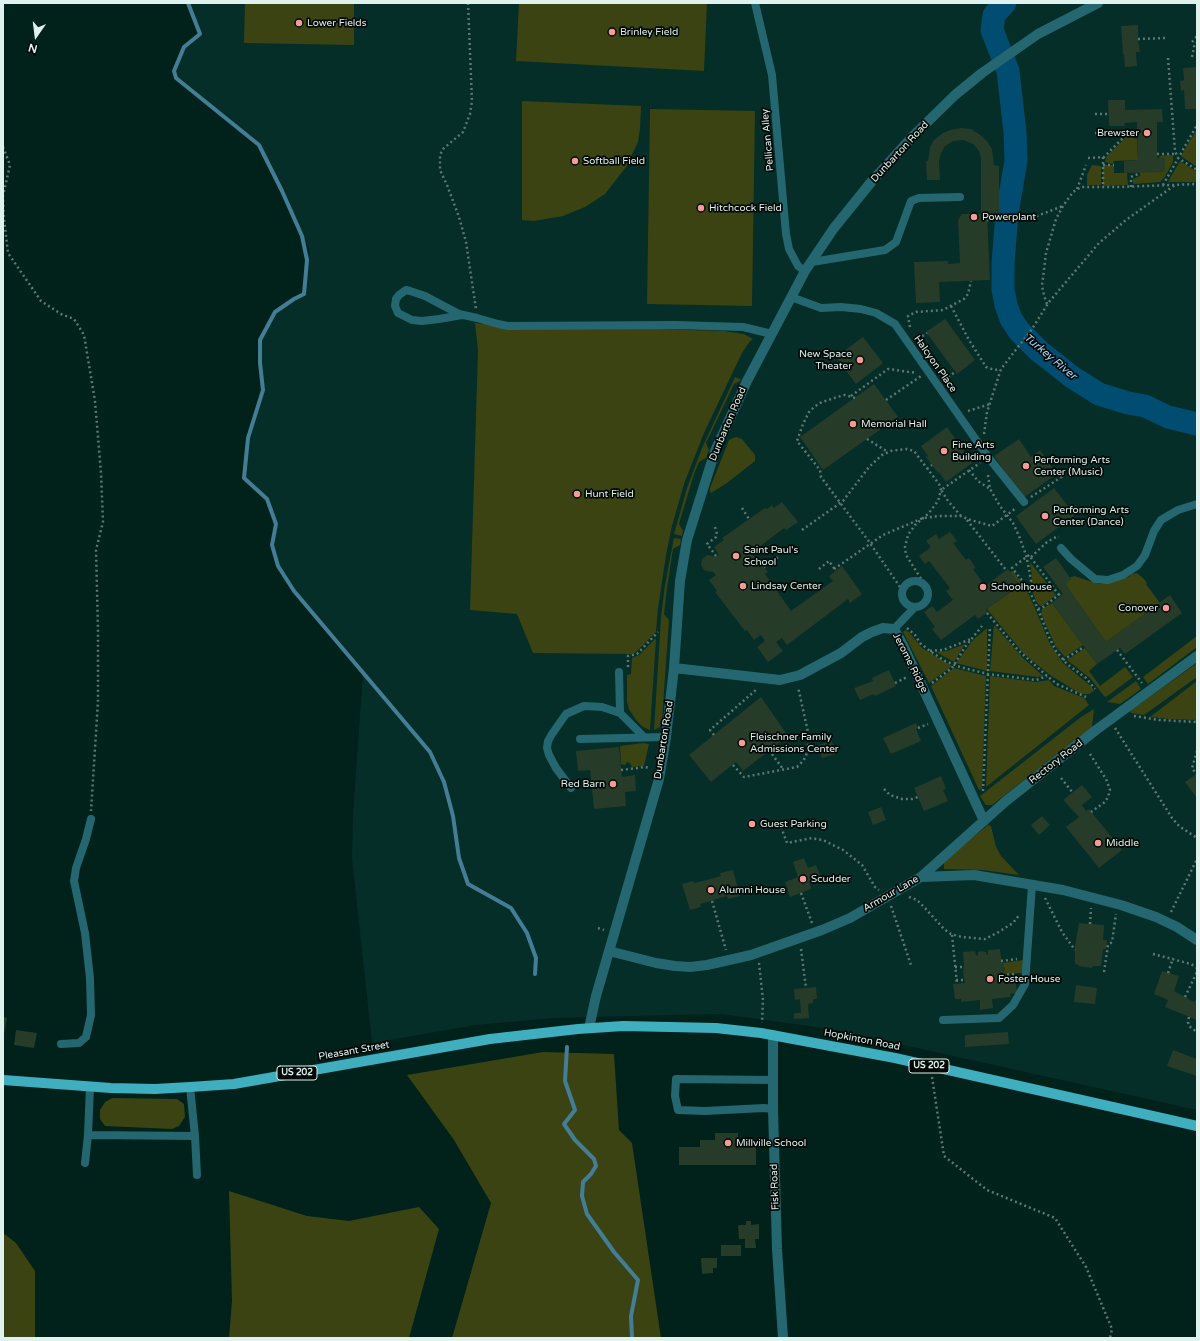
<!DOCTYPE html>
<html>
<head>
<meta charset="utf-8">
<style>
	body { margin:0 }
	#map { position:relative; width:1200px; height:1341px; overflow:hidden; background:#01211b; font-family:"Varela Round",sans-serif }
	canvas { display:block }
	.frame { position:absolute; inset:0; border:4px solid #e0f2ed; pointer-events:none }
	.north { position:absolute; left:16px; top:16px; width:40px; height:40px; -webkit-text-stroke:3px #010806; paint-order:stroke; rotate:194deg; font-size:11px; font-weight:700; line-height:16px; text-align:center; color:#e0f2ed }
	.north::after { content:''; display:block; margin:auto; width:14px; height:18px; background:#e0f2ed; clip-path:polygon(50% 0,100% 100%,50% 72%,0 100%) }
</style>
</head>
<body>
<div id="map">
<canvas width="1200" height="1341"></canvas>
<div class="frame"></div>
<div class="north">N</div>
</div>
<script>
const ctx = document.querySelector('canvas').getContext('2d');
ctx.lineJoin = 'round';
function paint(path, color) {
  ctx.fillStyle = color;
  ctx.fill(path, 'evenodd');
}
function poly(rows) {
  const path = new Path2D();
  for (const r of rows) {
    if (r.length === 3) {
      path.moveTo(r[0] + r[2], r[1]);
      path.arc(r[0], r[1], r[2], 0, 2 * Math.PI);
      continue;
    }
    path.moveTo(r[0], r[1]);
    for (let i = 2; i < r.length; i += 2) path.lineTo(r[i], r[i + 1]);
  }
  return path;
}
function trace(path, color, width, dash) {
  ctx.strokeStyle = color;
  ctx.lineWidth = width;
  ctx.lineCap = dash ? 'butt' : 'round';
  ctx.setLineDash(dash || []);
  ctx.stroke(path);
}
function write(font, color, halo, rows, align = 'center') {
  ctx.font = font + ' "Varela Round",sans-serif';
  ctx.lineWidth = 3.5;
  ctx.setLineDash([]);
  ctx.textBaseline = 'middle';
  ctx.strokeStyle = halo;
  ctx.fillStyle = color;
  for (const [text, x, y, turn = 0] of rows) {
    ctx.save();
    ctx.translate(x, y);
    ctx.rotate((+turn || 0) * Math.PI / 180);
    ctx.textAlign = isNaN(turn) ? turn : align;
    if (halo) ctx.strokeText(text, 0, 0);
    ctx.fillText(text, 0, 0);
    ctx.restore();
  }
}
paint(poly([
	[188,3,1197,3,1197,1110,831,1029,720,1014,553,1018,476,1025,372,1043,352,859,353,813,363,673,295,591,278,566,272,545,276,524,267,499,244,478,248,438,263,390,260,340,275,312,304,294,309,249,259,145,176,78,174,71,184,47,200,34]
]), '#042e27');
paint(poly([
	[245,3,354,3,354,45,244,43],
	[519,3,707,3,704,71,516,61],
	[522,101,641,106,640,129,638,142,626,167,605,194,585,207,563,216,534,221,522,220],
	[650,109,755,111,752,306,647,304],
	[1197,129,1197,167,1181,156],
	[1131,132,1134,138,1137,139,1138,160,1114,161,1113,164,1105,162,1107,156],
	[1170,155,1173,156,1173,162,1164,178,1160,182,1133,184,1133,179,1140,176,1140,172,1165,172,1165,158,1159,158,1160,156],
	[1180,161,1197,172,1197,182,1168,182],
	[1092,165,1101,166,1101,185,1087,185,1087,175],
	[1103,165,1114,165,1114,173,1127,173,1128,185,1103,186],
	[475,323,485,324,724,331,744,334,753,339,750,341,742,353,721,397,704,433,684,484,672,526,666,555,658,608,656,632,635,653,631,654,533,653,517,614,470,610,478,350],
	[735,377,742,380,734,384,706,443,709,450,706,458,699,462,694,474,679,524,683,531,682,536,674,534,687,488,702,448],
	[737,437,742,439,755,455,755,461,727,483,711,493,710,491,710,488,729,440,733,438],
	[674,538,681,539,680,545,673,549,667,588,664,614,669,620,662,721,660,727,654,730,661,617,665,585],
	[1030,562,1056,595,1042,606,1040,606,1036,601,1031,588,1032,576],
	[1013,571,1027,591,1034,606,1050,644,1063,663,1092,687,1094,691,1089,694,1081,694,1050,675,1024,654,987,609,1020,585,1010,572],
	[1137,573,1144,579,1147,583,1146,584,1160,603,1106,642,1065,584,1071,579,1069,578,1074,576,1099,584,1123,579,1130,576,1131,574],
	[1052,603,1083,645,1065,657,1056,647,1041,614,1042,609],
	[994,625,1023,658,1043,676,1037,677,990,671],
	[987,628,987,671,956,663,973,640],
	[905,630,909,632,922,648,952,666,929,683,903,632],
	[1197,636,1197,647,1148,684,1143,677],
	[655,639,656,639,650,730,643,727,636,720,629,709,627,702,627,675,631,674,632,658,639,655],
	[965,644,954,662,936,652,947,651],
	[1085,648,1097,664,1089,671,1100,686,1125,667,1133,677,1106,697,1104,696,1090,678,1067,660],
	[1197,663,1197,677,1144,715,1131,713,1130,711],
	[954,668,986,676,982,789,979,790,931,686],
	[990,676,1036,682,1049,680,1054,686,1084,698,1089,705,986,787],
	[1136,681,1141,689,1120,704,1107,702],
	[1197,681,1197,720,1169,719,1150,717],
	[1094,709,1092,727,992,805,986,805,980,796,1081,717],
	[643,743,649,744,644,766,632,767,630,763,627,762,625,765,621,764,620,746],
	[988,825,991,826,996,847,1001,856,1019,875,983,870,944,869,944,862,945,860],
	[1024,960,1023,973,1002,974,1005,969,1002,963],
	[543,1052,614,1054,619,1130,632,1143,661,1338,452,1338,491,1203,454,1140,407,1075],
	[112,1098,177,1099,184,1104,185,1117,179,1126,172,1129,105,1126,100,1119,100,1110,105,1102],
	[229,1191,307,1216,349,1221,419,1207,439,1229,409,1338,229,1338,232,1301],
	[3,1233,16,1243,35,1271,35,1338,3,1338]
]), '#3b4312');
trace(poly([
	[188,3,200,34,184,47,174,71,176,78,259,145,282,191,302,236,307,260,304,294,294,299,275,312,260,340,260,363,263,390,248,438,244,478,267,499,276,524,272,545,278,566,294,591,430,752,444,782,453,816,459,858,468,884,511,908,527,933,536,958,535,974],
	[567,1047,565,1081,575,1110,564,1124,575,1140,594,1159,596,1166,591,1174,583,1182,582,1196,587,1214,614,1252,638,1280,631,1316,632,1338]
]), '#447e96', 4);
trace(poly([
	[1005,3,994,15,992,30,1008,71,1015,132,1016,161,1007,213,1003,263,1003,290,1006,305,1011,319,1019,331,1039,351,1072,377,1099,394,1128,403,1145,406,1168,417,1197,424]
]), '#014c71', 23);
paint(poly([
	[1138,25,1138,39,1140,52,1136,52,1137,66,1125,67,1124,54,1123,54,1121,26],
	[1197,67,1197,109,1185,109,1184,90,1181,91,1180,81,1184,80,1183,68],
	[1108,100,1125,100,1125,110,1162,109,1163,122,1157,122,1157,158,1165,158,1165,172,1124,173,1124,161,1138,160,1137,122,1124,123,1125,126,1109,126],
	[961,128,971,129,979,134,987,141,992,149,994,165,999,166,999,214,987,214,990,280,939,282,940,302,916,303,914,262,948,261,948,264,960,263,958,220,962,214,981,214,981,158,979,151,973,144,963,140,953,141,945,146,941,153,939,161,940,180,927,180,926,161,928,161,930,147,934,140,943,133,950,130],
	[945,319,975,360,957,374,926,332],
	[863,337,883,363,856,384,836,357],
	[874,384,898,417,823,470,800,437],
	[947,427,972,463,946,482,939,472,938,473,926,457,928,456,921,446],
	[1019,439,1031,457,1040,450,1057,474,1023,498,994,456],
	[1054,488,1075,515,1036,544,1016,516],
	[782,502,798,522,786,530,784,528,751,553,758,561,759,560,768,572,765,574,791,611,833,581,829,576,842,566,862,594,850,603,848,599,787,645,782,638,776,642,783,651,768,662,757,647,765,641,761,635,754,640,747,630,745,631,715,592,717,591,709,580,716,575,712,571,711,572,704,570,701,565,702,559,707,555,713,556,714,557,719,555,714,547,724,540,722,538,765,508,767,509,772,505,774,508],
	[950,532,957,541,953,543,966,560,969,558,976,568,973,569,985,586,1008,569,1020,584,986,610,988,612,978,619,975,615,941,640,932,629,935,627,924,612,932,606,937,612,953,600,946,591,950,588,929,561,925,564,919,556,931,547,926,541,936,534,939,539],
	[1056,558,1071,579,1065,584,1106,642,1170,595,1182,613,1125,654,1120,648,1097,664,1052,603,1063,594,1043,567],
	[889,670,896,686,875,696,874,694,860,700,854,688,873,681,872,678],
	[761,697,788,736,743,771,736,762,711,782,689,755],
	[916,723,918,728,916,729,921,741,891,754,883,738],
	[832,741,836,754,822,758,818,745],
	[619,747,622,777,635,775,636,791,625,792,626,806,594,809,590,770,578,771,576,751],
	[1195,775,1197,778,1197,798,1185,782],
	[941,776,946,789,943,790,948,801,924,811,914,788],
	[1082,785,1092,797,1082,805,1086,811,1089,809,1122,850,1099,868,1066,827,1079,817,1063,800],
	[881,807,886,820,873,825,868,812],
	[1042,816,1050,825,1039,835,1031,825],
	[804,858,808,868,816,865,821,877,809,881,811,889,790,897,785,882,798,877,793,862],
	[733,870,740,896,728,899,727,896,700,904,701,907,690,910,682,884,693,881,695,883,721,876,720,873],
	[1079,923,1104,925,1103,940,1107,940,1106,949,1103,949,1101,966,1093,966,1092,968,1078,966,1079,965,1075,964,1075,946],
	[1000,949,1002,964,1005,969,1002,973,1003,979,1015,977,1017,993,1010,994,1011,997,992,999,993,1008,980,1010,980,1000,961,1002,961,999,955,999,953,984,965,983,963,972,964,965,963,952,975,951,976,955,978,956,978,952,981,951,986,952,986,954,988,955,988,950],
	[1162,971,1179,976,1174,991,1194,1002,1197,998,1197,1020,1165,1007,1168,1000,1154,994],
	[1076,985,1097,988,1095,1004,1074,1002],
	[816,987,817,999,813,999,813,1003,808,1004,809,1018,794,1019,794,1013,801,1013,800,999,795,1000,794,989],
	[3,1017,7,1018,4,1034,3,1034],
	[16,1030,37,1033,34,1048,14,1045],
	[1008,1032,1009,1044,965,1047,965,1035],
	[1173,1050,1197,1059,1197,1076,1167,1066],
	[715,1133,738,1133,738,1140,756,1140,756,1165,679,1165,679,1147,700,1147,700,1140,715,1140],
	[746,1221,751,1221,751,1225,759,1224,759,1239,755,1239,756,1248,745,1248,745,1239,739,1239,738,1225,746,1225],
	[721,1245,741,1245,741,1256,721,1256],
	[701,1258,717,1258,717,1268,713,1268,713,1273,702,1274]
]), '#273b29');
trace(poly([
	[468,3,472,101,470,114,463,132,443,149,440,155,440,170,447,185,459,217,466,242,476,309],
	[1138,39,1166,38],
	[1192,42,1197,36],
	[1192,57,1195,42],
	[1168,58,1175,151,1178,158,1197,170],
	[1095,114,1108,114],
	[1095,133,1126,135],
	[3,147,10,165,3,196,4,219,8,253,41,301,61,314,74,319,84,335,95,401,101,473,103,522,96,550,98,629,98,701,91,811],
	[1157,154,1176,154],
	[1103,157,1103,187],
	[1088,158,1104,157,1128,133],
	[1103,165,1114,165],
	[1163,185,1197,125],
	[1131,187,1131,177,1138,174,1138,172],
	[1077,189,1086,165],
	[987,220,1029,219,1063,206],
	[1047,304,1044,295,1042,286,1046,253,1056,219,1063,206,1073,192,1081,187,1119,187,1197,184],
	[951,306,969,340,986,367,995,370,1000,369],
	[910,327,908,316,916,312,943,310,964,299,968,294,971,281],
	[918,339,927,333],
	[944,380,955,372],
	[851,396,888,369,917,373],
	[855,398,845,395,837,397,820,403,814,407,809,412,803,424,797,441,820,470,821,477,870,543,902,590],
	[886,400,921,376],
	[968,411,990,404],
	[984,434,987,412,1001,369,1032,329,1049,302,1099,243,1126,220,1175,185],
	[867,439,888,452],
	[927,469,932,465],
	[969,470,978,481,990,489],
	[988,475,990,489,1000,506,1013,523,1019,536,1026,555,1029,569,1031,581,1028,588],
	[1031,497,1063,476],
	[742,508,749,519],
	[961,516,948,501,941,490,980,463],
	[967,520,1006,570],
	[715,527,717,534,716,537,707,544,716,556],
	[802,530,843,501,869,467,882,455,891,451,898,450,907,449,914,451,939,484,941,490,938,501,928,514,915,525,908,535,905,547,906,555,925,585],
	[1031,557,1047,542,1056,537,1059,537],
	[764,567,778,557],
	[819,569,829,561,836,571],
	[834,569,883,535,923,518,939,516,962,516,967,519,992,526,1016,508],
	[1059,595,1029,555,1012,568,1028,588,1037,607,1049,637,1056,651,1067,664,1086,678,1095,689],
	[1038,609,1042,608,1061,593],
	[987,613,1018,650,1047,676,1057,684,1086,697],
	[907,628,915,635,920,643,930,651,945,661,960,667,988,674,1036,680,1047,676],
	[1117,650,1142,683],
	[930,651,943,650,971,639],
	[1063,660,1084,647],
	[628,667,628,656,637,654,658,632],
	[895,683,907,677],
	[932,683,952,668,965,647,982,626],
	[1134,716,1159,720,1197,722],
	[918,728,928,724],
	[1115,728,1172,818,1179,826,1197,838],
	[714,735,710,730,757,689],
	[769,750,783,769],
	[1197,751,1192,768,1197,775],
	[1090,754,1106,779,1110,790,1108,797,1105,802,1091,812],
	[733,765,744,777,797,767,803,761,806,756,808,746,808,732,798,687],
	[621,770,645,767,650,768],
	[1061,778,1073,793],
	[884,789,890,795,902,799,912,799,918,797],
	[983,791,990,626],
	[781,827,787,843,812,838,816,839,823,840,843,850,862,865,875,887,879,890],
	[801,893,812,923],
	[909,897,917,900,925,908,944,929,951,934,962,937,985,939,997,933,1013,923,1020,914],
	[1045,898,1062,932,1075,950],
	[712,901,726,950],
	[891,906,911,965],
	[1171,912,1197,859],
	[1090,924,1091,908],
	[598,928,604,930],
	[952,935,957,984],
	[801,949,806,988],
	[1153,954,1191,964,1197,968],
	[1001,961,1017,959],
	[759,963,763,1000,762,1023],
	[955,967,964,967],
	[1104,972,1108,945,1112,942,1116,914],
	[1168,973,1173,958],
	[1002,975,1017,974],
	[956,980,965,980],
	[1185,997,1197,972],
	[1189,1017,1188,1022,1189,1026,1197,1032],
	[932,1077,944,1156,987,1190,1055,1218,1086,1267,1112,1329,1110,1338]
]), '#5d7872', 2.5, [2, 3]);
trace(poly([
	[755,3,772,75,786,234,789,249,798,266,805,271],
	[812,262,885,250,896,242,911,201,919,198,960,197],
	[791,297,821,308,841,307,861,309,876,313,895,324,988,457,1024,502],
	[462,315,439,319,422,321,412,320,398,313,395,306,396,299,399,295,406,290,410,291,425,296,459,314,477,318,498,324,508,326,676,325,743,327,772,334],
	[1061,548,1071,559,1095,579,1108,580,1123,575,1137,566,1145,555,1154,531,1161,520,1178,510,1197,504],
	[915,594,13],
	[894,629,914,608],
	[619,672,620,713],
	[580,739,666,737],
	[571,788,556,768,549,755,547,748,548,741,552,734,566,714,584,706,602,707,620,713,644,737],
	[943,1020,999,1018,1013,1005,1025,984,1032,885],
	[61,1044,79,1043,86,1037,91,1015,90,978,85,933,74,881,76,868,86,839,91,819],
	[773,1080,676,1079,675,1096,678,1110,705,1111,764,1108,773,1109],
	[90,1087,88,1135,195,1136,190,1087],
	[195,1136,197,1175],
	[85,1163,88,1135]
]), '#246771', 8);
trace(poly([
	[674,668,780,680,800,675,841,653,862,637,872,632,883,628,894,629,903,645,984,821],
	[921,877,1006,801,1096,730,1197,656],
	[609,951,656,963,675,966,690,967,707,965,751,955,822,930,850,918,921,877,974,875,1063,890,1121,905,1156,917,1177,927,1197,940],
	[589,1028,596,996,659,779,666,737,674,668,680,581,687,540,715,451,747,381,805,271,834,228,872,181,912,137,955,95,982,73,1038,34,1098,3],
	[773,1035,773,1109,777,1249,783,1338]
]), '#246771', 10);
trace(poly([
	[3,1080,111,1088,155,1089,190,1087,234,1084,490,1039,578,1029,623,1026,716,1028,761,1033,895,1058,1197,1126]
]), '#3fafc0', 10);
for (const [x, y, r, color] of [
	[299,23,4,"#f59c94"],
	[612,32,4,"#f59c94"],
	[1147,133,4,"#f59c94"],
	[575,161,4,"#f59c94"],
	[701,208,4,"#f59c94"],
	[974,217,4,"#f59c94"],
	[860,360,4,"#f59c94"],
	[853,424,4,"#f59c94"],
	[944,451,4,"#f59c94"],
	[1026,466,4,"#f59c94"],
	[577,494,4,"#f59c94"],
	[1045,516,4,"#f59c94"],
	[736,556,4,"#f59c94"],
	[743,586,4,"#f59c94"],
	[983,587,4,"#f59c94"],
	[1166,608,4,"#f59c94"],
	[742,743,4,"#f59c94"],
	[613,784,4,"#f59c94"],
	[752,824,4,"#f59c94"],
	[1098,843,4,"#f59c94"],
	[803,879,4,"#f59c94"],
	[711,890,4,"#f59c94"],
	[990,979,4,"#f59c94"],
	[728,1143,4,"#f59c94"]
]) {
  const dot = new Path2D();
  dot.arc(x, y, r, 0, 2 * Math.PI);
  ctx.fillStyle = color;
  ctx.fill(dot);
  trace(dot, '#010806', 1.5);
}
for (const [x, y, w] of [
	[929,1066,40],
	[297,1073,40]
]) {
  const box = new Path2D();
  box.roundRect(x - w / 2, y - 7, w, 14, 3);
  ctx.fillStyle = '#010806';
  ctx.fill(box);
  trace(box, '#e0f2ed', 1);
}
write('bold 9px', '#e0f2ed', null, [
	["US 202",929,1066],
	["US 202",297,1073]
]);
write('10px', '#e0f2ed', '#010806', [
	["Lower Fields",307,23],
	["Brinley Field",620,32],
	["Brewster",1139,133,"right"],
	["Softball Field",583,161],
	["Hitchcock Field",709,208],
	["Powerplant",982,217],
	["New Space",852,354,"right"],
	["Theater",852,366,"right"],
	["Memorial Hall",861,424],
	["Fine Arts",952,445],
	["Building",952,457],
	["Performing Arts",1034,460],
	["Center (Music)",1034,472],
	["Hunt Field",585,494],
	["Performing Arts",1053,510],
	["Center (Dance)",1053,522],
	["Saint Paul's",744,550],
	["School",744,562],
	["Lindsay Center",751,586],
	["Schoolhouse",991,587],
	["Conover",1158,608,"right"],
	["Fleischner Family",750,737],
	["Admissions Center",750,749],
	["Red Barn",605,784,"right"],
	["Guest Parking",760,824],
	["Middle",1106,843],
	["Scudder",811,879],
	["Alumni House",719,890],
	["Foster House",998,979],
	["Millville School",736,1143]
], 'left');
write('10px', '#e0f2ed', '#010806', [
	["Pellican Alley",768,140,-95],
	["Dunbarton Road",900,152,-47],
	["Halcyon Place",935,364,55],
	["Dunbarton Road",728,424,-67],
	["Jerome Ridge",910,663,63],
	["Dunbarton Road",664,740,-81],
	["Rectory Road",1056,762,-38],
	["Armour Lane",891,894,-30],
	["Hopkinton Road",862,1040,11],
	["Pleasant Street",354,1051,-10],
	["Fisk Road",775,1187,-92]
]);
write('italic 11px', '#a3d5f8', '#010806', [
	["Turkey River",1050,357,40]
]);
</script>
</body>
</html>
